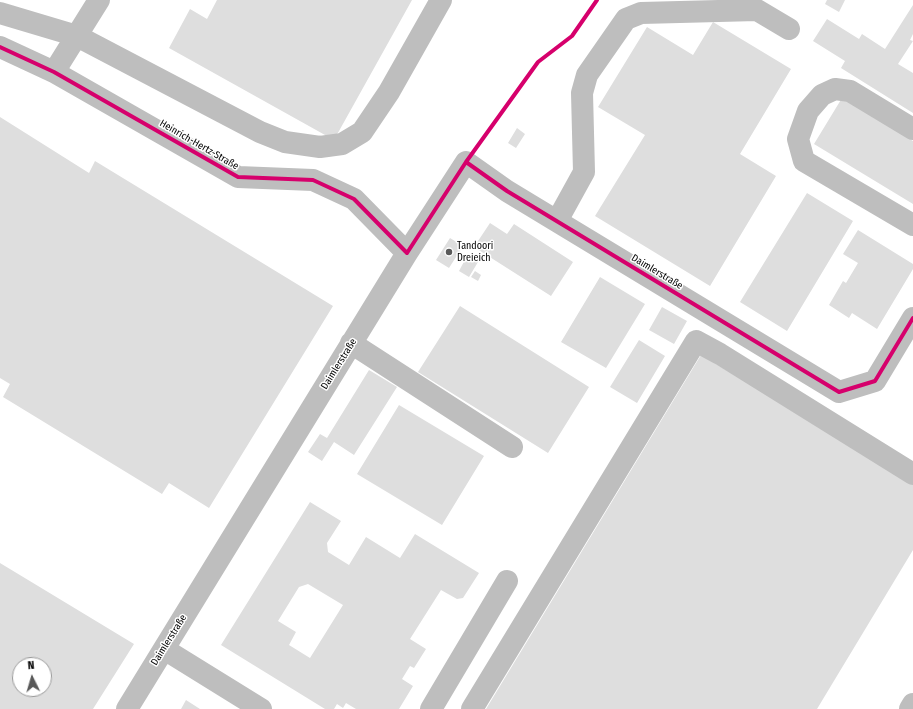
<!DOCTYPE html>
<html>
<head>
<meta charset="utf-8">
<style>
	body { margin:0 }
	#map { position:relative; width:913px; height:709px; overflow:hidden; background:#fff; font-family:"Fira Sans Condensed",sans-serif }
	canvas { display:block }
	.north { position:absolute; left:12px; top:657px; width:40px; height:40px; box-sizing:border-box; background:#fff; border:1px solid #999; border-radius:50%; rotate:355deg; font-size:11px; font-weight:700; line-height:16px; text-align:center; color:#000 }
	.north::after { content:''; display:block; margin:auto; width:14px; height:18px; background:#595959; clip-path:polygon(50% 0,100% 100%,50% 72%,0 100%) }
</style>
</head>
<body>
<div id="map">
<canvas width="913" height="709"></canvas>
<div class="north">N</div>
</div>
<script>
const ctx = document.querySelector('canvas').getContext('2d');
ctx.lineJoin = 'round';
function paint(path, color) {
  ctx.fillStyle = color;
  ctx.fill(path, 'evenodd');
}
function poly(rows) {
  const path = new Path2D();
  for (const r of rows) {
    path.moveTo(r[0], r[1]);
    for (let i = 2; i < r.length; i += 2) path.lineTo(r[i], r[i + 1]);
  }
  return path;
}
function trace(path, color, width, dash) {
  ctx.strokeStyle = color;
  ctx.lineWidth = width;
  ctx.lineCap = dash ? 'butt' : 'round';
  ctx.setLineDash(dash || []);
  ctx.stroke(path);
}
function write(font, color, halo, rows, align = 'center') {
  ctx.font = font + ' "Fira Sans Condensed",sans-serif';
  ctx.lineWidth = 3;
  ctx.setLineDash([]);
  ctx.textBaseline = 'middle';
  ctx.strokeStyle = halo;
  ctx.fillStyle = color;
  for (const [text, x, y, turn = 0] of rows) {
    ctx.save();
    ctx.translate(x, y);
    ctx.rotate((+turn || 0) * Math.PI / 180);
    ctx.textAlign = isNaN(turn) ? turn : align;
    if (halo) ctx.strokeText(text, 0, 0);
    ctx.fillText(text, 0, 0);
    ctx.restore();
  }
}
paint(poly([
	[217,0,412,0,334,140,169,48,190,9,207,19],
	[827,0,845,0,839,12,825,4],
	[913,5,913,34,910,40,913,41,898,64,913,73,913,113,841,68,845,61,813,41,827,19,859,39,862,34,885,49],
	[713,22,791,69,740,154,776,176,710,286,595,216,645,135,598,107,647,27,693,55],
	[842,98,913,141,913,204,814,144],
	[0,117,89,173,95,161,333,306,209,508,169,483,162,494,3,397,10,384,0,378],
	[517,128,525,134,516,148,508,143],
	[807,193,853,221,787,331,740,302],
	[490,223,507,234,514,224,573,262,551,296,474,247],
	[858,230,913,264,913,269,877,329,852,313,849,318,829,305,843,281,846,283,858,263,843,254],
	[450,238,463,246,449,268,436,260],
	[467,256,478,262,469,277,459,271],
	[475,271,481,275,478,281,471,277],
	[600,277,645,304,606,368,561,342],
	[460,306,589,387,548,453,418,372],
	[662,307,687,321,674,344,649,330],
	[639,340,665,356,637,403,610,387],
	[701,355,913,483,913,550,817,709,486,709],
	[369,370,397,387,354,455,334,442,322,461,308,452,320,434,327,438],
	[399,405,484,456,442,525,357,474],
	[310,502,341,521,327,543,328,552,349,565,366,537,400,558,415,534,479,573,463,598,457,599,441,590,410,639,426,649,414,668,410,666,402,679,413,686,399,709,356,709,346,703,343,708,337,704,334,709,325,709,221,645],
	[308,584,343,605,310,658,289,645,296,632,278,621,299,587],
	[0,563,134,644,93,709,0,709],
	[20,665,44,665,44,689,20,689],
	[186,700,200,709,181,709]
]), '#dedede');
trace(poly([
	[0,13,77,36,260,132,285,142,320,147,342,144,362,132,389,92,441,0],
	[0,47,54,72,238,177,313,180,354,199,407,253],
	[54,72,99,0],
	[913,129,850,91,835,89,822,95,808,111,798,139,804,161,913,225],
	[557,221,584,172,582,93,587,75,626,19,641,13,757,10,789,29],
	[351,343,512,447],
	[164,649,261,709],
	[127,709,407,253,466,162,507,191,839,392,875,381,913,318],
	[431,709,507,581],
	[472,709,696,341,720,354,913,474],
	[910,709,913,704]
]), '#bebebe', 22);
trace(poly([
	[0,47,54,72,238,177,313,180,354,199,407,253,466,162,538,62,572,36,597,0],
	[466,162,507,191,839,392,875,381,913,318]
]), '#d6006c', 4);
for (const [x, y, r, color] of [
	[449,252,4,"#595959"]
]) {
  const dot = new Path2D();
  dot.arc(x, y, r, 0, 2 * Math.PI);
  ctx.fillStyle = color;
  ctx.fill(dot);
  trace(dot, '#fff', 1.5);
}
write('10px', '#000', '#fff', [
	["Heinrich-Hertz-Straße",199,145,30],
	["Daimlerstraße",657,272,31],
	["Daimlerstraße",339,364,-58],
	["Daimlerstraße",169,640,-58]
]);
write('10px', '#000', '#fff', [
	["Tandoori",457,246],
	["Dreieich",457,258]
], 'left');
</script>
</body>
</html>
